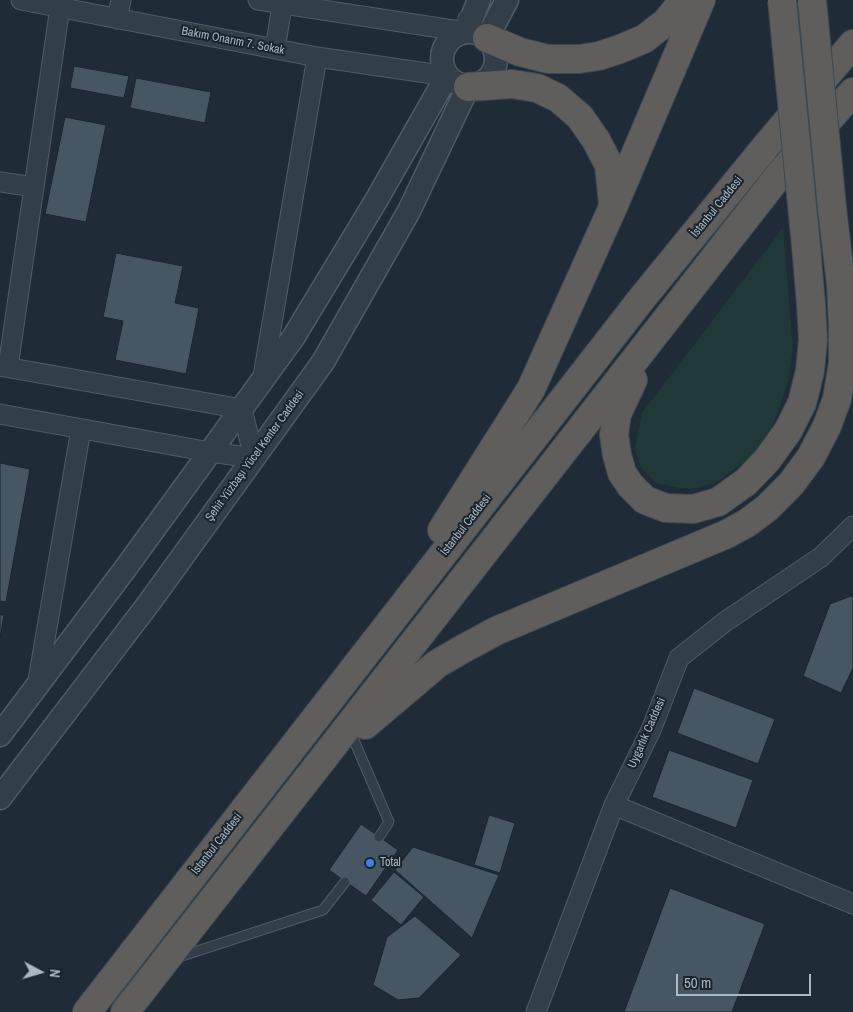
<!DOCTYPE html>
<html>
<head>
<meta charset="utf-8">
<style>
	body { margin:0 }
	#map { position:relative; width:853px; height:1012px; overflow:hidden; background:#1f2c37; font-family:"Archivo Narrow",sans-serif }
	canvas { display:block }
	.north { position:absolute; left:15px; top:947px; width:50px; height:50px; -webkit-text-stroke:4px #18232c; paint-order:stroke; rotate:96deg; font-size:14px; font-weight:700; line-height:20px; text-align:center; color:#acb9c5 }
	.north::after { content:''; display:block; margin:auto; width:18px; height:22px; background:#acb9c5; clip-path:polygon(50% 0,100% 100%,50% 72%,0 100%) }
	.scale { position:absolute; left:676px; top:974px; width:135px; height:22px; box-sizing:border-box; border:2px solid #acb9c5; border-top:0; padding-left:6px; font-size:15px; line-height:18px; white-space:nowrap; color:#acb9c5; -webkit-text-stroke:4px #18232c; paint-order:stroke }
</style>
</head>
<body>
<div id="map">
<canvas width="853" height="1012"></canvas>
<div class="north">N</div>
<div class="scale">50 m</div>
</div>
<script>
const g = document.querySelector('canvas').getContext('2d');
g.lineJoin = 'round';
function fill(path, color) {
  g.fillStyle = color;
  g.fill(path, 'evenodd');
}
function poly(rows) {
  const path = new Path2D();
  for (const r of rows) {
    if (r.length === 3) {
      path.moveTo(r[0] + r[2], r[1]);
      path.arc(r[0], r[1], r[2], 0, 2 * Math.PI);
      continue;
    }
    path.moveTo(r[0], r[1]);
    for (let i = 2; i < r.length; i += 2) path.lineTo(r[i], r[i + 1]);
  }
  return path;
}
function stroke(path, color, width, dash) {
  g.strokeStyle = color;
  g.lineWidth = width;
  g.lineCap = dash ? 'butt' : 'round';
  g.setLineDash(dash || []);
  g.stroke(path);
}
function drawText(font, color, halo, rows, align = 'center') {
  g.font = font + ' "Archivo Narrow",sans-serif';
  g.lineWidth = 4;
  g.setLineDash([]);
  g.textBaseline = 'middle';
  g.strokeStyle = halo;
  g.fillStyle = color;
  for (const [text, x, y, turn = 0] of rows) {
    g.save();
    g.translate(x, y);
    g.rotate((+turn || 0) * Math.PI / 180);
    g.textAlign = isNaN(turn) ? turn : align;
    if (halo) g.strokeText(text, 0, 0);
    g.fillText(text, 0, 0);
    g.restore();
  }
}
fill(poly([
	[783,228,793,348,788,382,772,429,754,455,720,480,699,488,680,488,656,483,641,468,635,449,642,413]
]), '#213838');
const building = poly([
	[74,66,129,76,124,98,70,88,74,66],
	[136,78,211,92,205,123,130,108,136,78],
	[65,117,106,125,86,222,45,214,65,117],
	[116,253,183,266,175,303,199,308,186,374,115,360,123,321,103,317,116,253],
	[0,463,30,469,6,602,0,601,0,463],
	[851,596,853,597,853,668,841,693,803,676,830,604,851,596],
	[0,615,4,615,0,639,0,615],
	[694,688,775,719,758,764,677,733,694,688],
	[669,750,753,780,736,828,652,797,669,750],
	[489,815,515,823,500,873,474,865,489,815],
	[361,824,398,850,366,896,329,870,361,824],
	[413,847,499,875,472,938,395,870,413,847],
	[394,872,424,897,401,925,371,900,394,872],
	[670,888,765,924,732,1012,624,1012,670,888],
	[415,916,461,955,419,998,398,1000,373,985,387,937,415,916]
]);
fill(building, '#465763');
stroke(building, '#1a252e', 1);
const service = poly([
	[353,738,389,822,379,837],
	[176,958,323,910,345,882]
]);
const minor = poly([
	[21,0,317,57,447,76],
	[258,0,466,32,468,19],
	[117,19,121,0],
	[275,49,283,0],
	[0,182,34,187],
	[0,366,242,409,254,458,210,452,0,414],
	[8,367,60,7],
	[262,382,317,57],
	[37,686,81,429],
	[614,805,853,904],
	[536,1012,614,805,651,730,679,658,726,621,821,557,853,526]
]);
const tertiary = poly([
	[469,59,27],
	[466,32,479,0],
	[487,38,507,0],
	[0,735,125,569,293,338,377,199,447,76],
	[0,798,149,603,323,362,409,211,468,87]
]);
const trunk = poly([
	[487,38,520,52,548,59,579,59,599,56,620,49,644,39,666,22,684,0],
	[468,87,512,84,537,88,558,98,580,117,596,140,609,165,613,203],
	[633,380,617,414,614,435,617,455,622,473,630,485,645,500,666,508,693,509,718,502,746,482,767,460,788,431,802,403,810,371,813,340,811,304,806,246],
	[442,530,531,389,613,207,701,0],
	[365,725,437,664,461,650,496,631,727,534,747,523,767,508,791,484,811,457,827,426,837,399,843,363,843,326,841,285,832,208],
	[87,1012,643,297,767,145,853,44],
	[125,1012,780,174,853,92]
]);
stroke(service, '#505c66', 11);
stroke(minor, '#505c66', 21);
stroke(tertiary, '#505c66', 25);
stroke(trunk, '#3d4952', 30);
stroke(service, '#323e48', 9);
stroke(minor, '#323e48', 19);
stroke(tertiary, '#323e48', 22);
stroke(trunk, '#5f5e5c', 28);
const trunkBridge = poly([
	[782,0,806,246],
	[812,0,832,208]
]);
stroke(trunkBridge, '#3d4952', 30, []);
stroke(trunkBridge, '#5f5e5c', 28);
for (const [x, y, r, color] of [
	[370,863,5,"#3f7fe0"]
]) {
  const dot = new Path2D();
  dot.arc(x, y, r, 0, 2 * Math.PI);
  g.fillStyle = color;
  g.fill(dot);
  stroke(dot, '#18232c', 2);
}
drawText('12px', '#acb9c5', '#18232c', [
	["Bakım Onarım 7. Sokak",233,41,11],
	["İstanbul Caddesi",717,207,-51],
	["Şehit Yüzbaşı Yücel Kenter Caddesi",255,456,-54],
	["İstanbul Caddesi",466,525,-52],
	["Uygarlık Caddesi",647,733,-66],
	["İstanbul Caddesi",217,844,-52]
]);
drawText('12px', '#acb9c5', '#18232c', [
	["Total",380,863]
], 'left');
</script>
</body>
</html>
